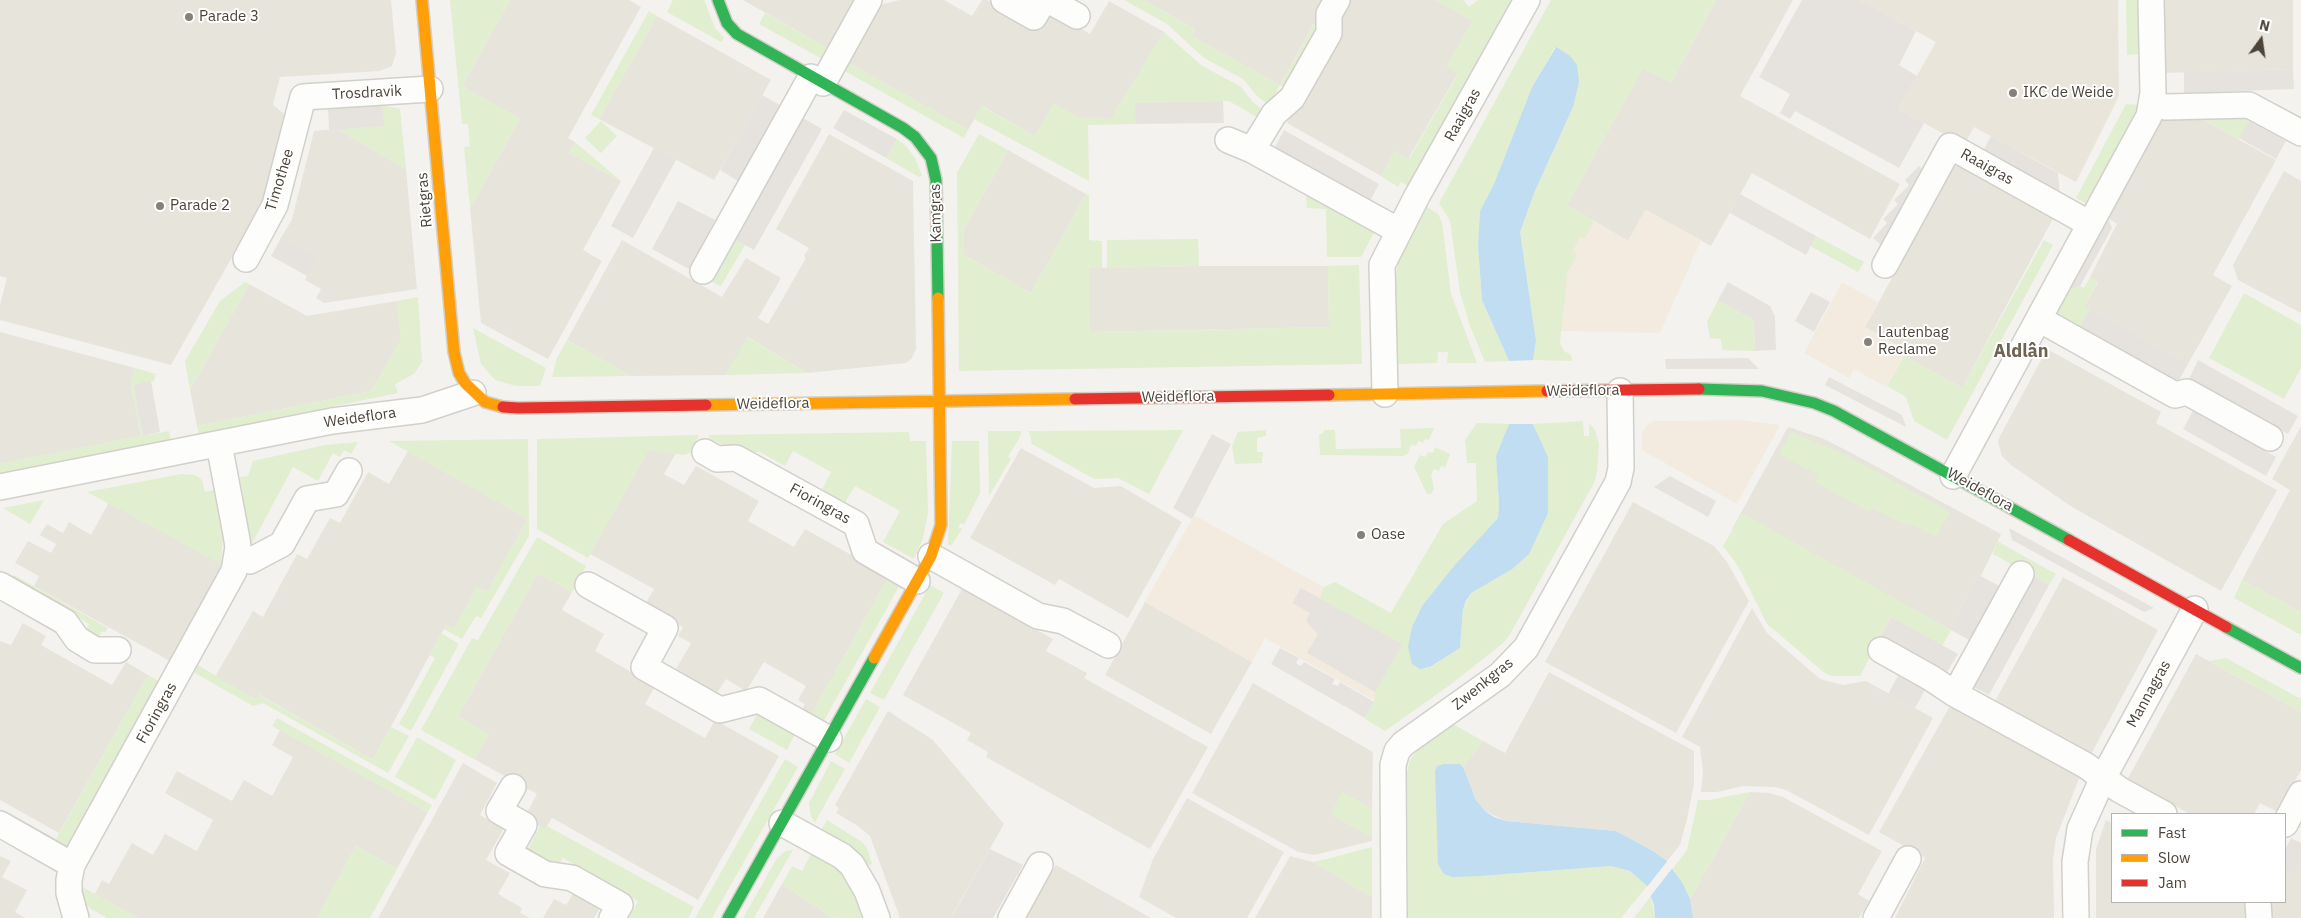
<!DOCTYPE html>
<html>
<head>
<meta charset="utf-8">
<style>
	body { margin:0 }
	#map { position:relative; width:2301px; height:918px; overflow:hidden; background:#f4f2ee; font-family:"IBM Plex Sans",sans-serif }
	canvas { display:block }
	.legend { position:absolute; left:2111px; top:813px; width:175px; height:90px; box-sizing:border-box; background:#fff; border:1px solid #b7b4b0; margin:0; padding:6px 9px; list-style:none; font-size:15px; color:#4b4439 }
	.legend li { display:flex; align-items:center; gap:10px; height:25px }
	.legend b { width:25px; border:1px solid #b7b4b0 }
	.north { position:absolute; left:2236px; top:15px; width:50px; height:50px; -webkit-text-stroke:4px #fff; paint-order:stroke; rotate:14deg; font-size:14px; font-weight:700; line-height:20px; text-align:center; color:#4b4439 }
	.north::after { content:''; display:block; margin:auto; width:18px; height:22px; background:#4b4439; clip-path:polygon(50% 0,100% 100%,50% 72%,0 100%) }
</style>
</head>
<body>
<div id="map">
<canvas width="2301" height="918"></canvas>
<ul class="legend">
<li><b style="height:6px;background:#30b455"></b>Fast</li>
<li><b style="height:6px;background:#ff9f0a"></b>Slow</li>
<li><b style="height:6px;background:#e5322d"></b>Jam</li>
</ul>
<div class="north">N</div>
</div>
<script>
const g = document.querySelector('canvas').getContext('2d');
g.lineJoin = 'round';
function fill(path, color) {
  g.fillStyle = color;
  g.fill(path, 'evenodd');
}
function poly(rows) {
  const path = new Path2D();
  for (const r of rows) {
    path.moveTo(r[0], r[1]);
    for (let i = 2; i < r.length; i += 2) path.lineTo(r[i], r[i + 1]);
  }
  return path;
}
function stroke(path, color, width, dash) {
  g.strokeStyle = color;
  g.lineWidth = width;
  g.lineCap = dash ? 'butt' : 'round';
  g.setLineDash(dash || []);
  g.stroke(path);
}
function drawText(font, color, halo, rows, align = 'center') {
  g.font = font + ' "IBM Plex Sans",sans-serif';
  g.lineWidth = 4;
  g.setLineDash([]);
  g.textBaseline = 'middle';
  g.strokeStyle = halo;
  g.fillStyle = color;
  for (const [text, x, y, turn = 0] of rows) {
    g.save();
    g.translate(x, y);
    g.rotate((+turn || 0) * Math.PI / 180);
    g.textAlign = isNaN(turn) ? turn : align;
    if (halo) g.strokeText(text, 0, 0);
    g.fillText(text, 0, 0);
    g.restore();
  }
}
fill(poly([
	[0,0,391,0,396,53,392,66,380,71,280,77,273,105,287,116,265,199,171,365,0,320,0,305,7,278,0,276],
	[510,0,629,0,641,7,568,138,575,142,569,153,621,181,583,250,602,261,548,359,481,323,470,208,520,119,462,86],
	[743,0,856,0,829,49],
	[900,0,944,0,972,16,982,0,987,0,1038,29,1048,10,1090,34,1109,1,1164,32,1111,119,1079,118,1054,104,1035,136,982,106,968,130,847,62,879,5],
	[1144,0,1327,0,1280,85,1191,36,1195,29],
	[1351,0,1435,0,1473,21,1447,65,1458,73,1408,159,1395,151,1381,176,1287,123,1338,34,1337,25],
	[1716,0,1793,0,1740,96,1900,184,1870,239,1752,173,1711,246,1646,210,1628,241,1567,205,1643,68,1671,83],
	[2164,0,2293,0,2293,69,2165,73],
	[657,16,771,80,714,180,599,119],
	[2162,119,2202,119,2276,160,2213,275,2232,286,2188,364,2084,306,2098,282,2090,277,2117,224,2108,218],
	[337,129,406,169,417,289,324,303,316,298,321,289,305,280,316,257,281,238,292,219,314,131],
	[829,134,913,181,916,349,912,358,906,363,807,373,748,337,726,375,631,376,567,340,622,240,722,297,746,258,781,278,758,318,768,324,806,258,804,256,809,248,776,229],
	[1008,150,1086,194,1031,293,964,255,964,229],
	[1956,166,1962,166,2055,215,1962,388,1904,356,1906,350,1865,327,1953,167],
	[2284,171,2301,181,2301,313,2238,280,2233,265],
	[1199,266,1328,266,1329,327,1089,332,1089,268],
	[249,284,307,316,397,301,401,340,371,391,197,426,190,390],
	[0,332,135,368,131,385,141,436,0,464],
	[2047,349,2161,412,2156,423,2277,490,2221,591,2072,507,2011,465,2002,456,1998,442,2000,436],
	[2301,426,2301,612,2242,580,2290,490,2272,479],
	[1788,427,1822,438,1844,449,2001,534,1981,576,1979,575,1949,629,1851,575,1732,529],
	[1021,448,1094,488,1121,486,1182,522,1128,618,1059,579,1055,585,970,538],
	[649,449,676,453,664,474,684,485,696,466,759,501,748,521,794,547,805,529,889,576,810,717,801,712,805,704,798,700,806,686,764,662,746,691,726,679,717,693,676,669,691,643,678,636,683,627,645,605,654,589,590,554],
	[408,451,528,519,487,592,477,587,454,629,446,625,373,760,260,695,257,700,215,677,253,611,263,617,297,554,307,559,330,518,340,523,368,472,389,484],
	[109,502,221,564,219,571,170,661,34,586,39,576,15,563,28,541,51,553,56,544,40,535,47,524,63,533,69,522,91,535],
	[1633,502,1714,546,1727,562,1749,601,1676,733,1545,662],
	[538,573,572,592,562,610,604,634,595,651,655,686,645,704,705,738,715,720,779,756,698,900,552,818,545,829,524,818,537,794,474,759,489,735,458,716],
	[2063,577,2158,630,2090,756,1994,703],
	[962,589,1053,639,1046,651,1087,673,1084,678,1208,747,1150,849,986,757,988,752,967,740,971,733,903,695],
	[1145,602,1252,662,1211,734,1105,675],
	[1752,608,1767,633,1820,679,1843,685,1866,681,1933,718,1869,835,1786,790,1775,787,1743,786,1717,792,1701,792,1703,773,1700,747,1682,737],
	[23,623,46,636,41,645,112,685,126,662,148,675,59,833,0,800,0,641,11,645],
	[2196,654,2301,712,2301,770,2278,812,2260,803,2254,814,2190,814,2127,780],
	[1549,672,1694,751,1694,784,1687,819,1680,845,1667,861,1653,851,1616,831,1506,821,1485,811,1476,800,1463,767,1483,741,1505,753],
	[1253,683,1373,752,1372,809,1343,793,1331,814,1372,837,1372,841,1314,855,1298,852,1192,793],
	[1950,706,2080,776,2056,838,2053,859,2054,918,1895,918,1925,858,1879,832],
	[888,711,933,740,1004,824,952,916,954,918,900,918,870,836,858,826,836,813,839,808,835,805],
	[280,730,428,812,397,869,356,846,317,918,138,918,95,894,102,880,109,884,132,843,153,855,165,834,197,851,213,820,165,793,177,771,232,801,244,780,272,796,293,757,272,745],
	[463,763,497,783,480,815,504,828,486,860,510,873,498,894,522,908,520,913,530,918,378,918],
	[1750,792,1769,793,1783,797,1882,851,1858,894,1869,901,1859,918,1693,918,1690,899],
	[1187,798,1284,852,1247,918,1176,918,1139,897,1153,859],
	[2106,820,2112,823,2112,902,2246,902,2247,918,2096,918,2096,849],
	[0,856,11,861,2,877,27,890,15,912,25,918,0,918],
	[1290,856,1313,862,1372,897,1372,918,1255,918],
	[2301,862,2301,918,2270,918,2270,902,2285,902,2285,871,2294,875],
	[1056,865,1151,918,1025,918],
	[782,884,833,918,763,918],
	[573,894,599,909,594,918,543,918,554,899,566,905]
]), '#e7e4dc');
fill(poly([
	[1645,210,1701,240,1660,333,1554,331,1580,213,1628,241],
	[1842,282,1878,302,1865,327,1906,351,1886,387,1854,369,1849,378,1804,353],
	[1742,420,1780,425,1737,504,1642,450,1642,432,1648,424,1654,421],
	[1194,515,1410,635,1384,706,1265,638,1252,662,1145,602]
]), '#f3ebdf');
fill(poly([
	[1979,575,2003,588,1973,642,1949,629],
	[990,849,1023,865,993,918,954,918,952,917]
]), '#e6e2de');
fill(poly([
	[1859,0,2118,0,2119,96,2076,182,1974,127,1964,145,1898,109,1936,42]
]), '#eae5da');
fill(poly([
	[450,0,510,0,462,86,520,119,470,208,464,147,470,146,468,124,462,124],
	[673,0,704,0,715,28,724,38,721,42,667,12],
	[1124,0,1144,0,1195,29,1191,36,1280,85,1317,19,1320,32,1287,89,1280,85,1269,105,1258,97,1243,79,1204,58,1167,24],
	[1435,0,1463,0,1469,7,1478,0,1511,0,1408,186,1401,182,1398,187,1381,176,1395,151,1409,159,1458,74,1447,65,1472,21],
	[1551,0,1716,0,1671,83,1643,69,1567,205,1594,221,1585,238,1579,237,1573,251,1577,255,1567,274,1560,343,1564,351,1571,355,1572,361,1533,360,1536,341,1520,232,1535,191,1573,107,1555,47,1532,87,1494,184,1480,211,1478,246,1482,300,1509,361,1485,362,1470,326,1460,292,1450,221,1439,203],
	[2126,0,2139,0,2140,54,2127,55],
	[649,11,657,16,599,119,591,115],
	[765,13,829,49,824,60,759,24],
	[1164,32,1201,65,1241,87,1252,101,1265,112,1260,119,1229,101,1136,103,1136,124,1088,125,1089,181,974,119,981,106,1035,136,1054,104,1080,118,1111,119],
	[847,62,968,130,964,138,843,70],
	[2126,104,2139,105,2087,204,2076,198],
	[382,105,400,109,406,169,337,129,383,126],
	[2202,119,2245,119,2249,121,2239,139],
	[601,121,617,136,601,153,585,138],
	[979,134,1008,150,964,229,964,255,1031,293,1086,194,1089,195,1089,240,1102,241,1102,268,1089,268,1090,332,1329,327,1328,266,1359,265,1362,364,959,371,957,173],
	[897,139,906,146,915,158,922,176,919,177,886,158],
	[575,142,621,181,569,153],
	[1309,195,1375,231,1361,257,1327,257,1326,209,1307,208,1306,197],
	[1427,207,1438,214,1442,222,1451,294,1477,363,1447,363,1448,352,1438,352,1437,363,1397,364,1395,284,1398,260],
	[1816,236,1864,262,1858,272,1810,246],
	[1198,239,1199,266,1107,268,1107,240],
	[736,240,745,245,721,286,712,282],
	[2044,240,2053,245,1947,440,1914,421,1906,397,1887,386,1904,356,1962,388],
	[2090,277,2098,281,2084,306,2090,309,2079,328,2056,315,2069,289,2080,286,2084,288],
	[245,282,249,284,190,390,185,361,220,301],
	[2244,293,2301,325,2301,368,2284,399,2209,358],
	[418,297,422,362,414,374,395,384,398,393,199,434,197,426,371,391,401,340,397,301],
	[1718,300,1754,320,1755,351,1722,350,1721,339,1710,338,1707,322],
	[473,328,546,368,541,384,538,386,516,386,495,380,481,364],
	[747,337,807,373,726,375],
	[567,340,631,376,552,377,557,358],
	[135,368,156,374,154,381,133,385,143,436,169,431,171,440,0,474,0,464,141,436,131,385],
	[1583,421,1584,436,1589,436,1589,423,1595,430,1599,444,1597,472,1594,483,1509,636,1502,644,1450,685,1385,731,1365,719,1375,699,1375,692,1402,644,1320,599,1324,587,1335,582,1391,613,1443,524,1477,501,1476,463,1467,463,1465,440,1477,423,1510,424,1496,456,1499,504,1498,518,1453,567,1422,606,1412,627,1420,669,1431,667,1460,648,1463,609,1471,593,1490,580,1548,513,1548,457,1533,424],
	[1434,428,1429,440,1425,439,1423,443,1418,441,1416,446,1411,445,1408,454,1403,456,1320,455,1319,434,1323,434,1324,430,1335,430,1336,449,1401,448,1400,429],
	[1183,430,1149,494,1118,478,1094,479,1032,444,1029,431],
	[1266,430,1266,436,1257,438,1257,452,1263,452,1262,463,1235,464,1232,446,1238,432],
	[988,431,1021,431,1020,437,1008,457,1011,459,989,496],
	[909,432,910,441,926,441,928,513,923,538,914,559,883,542,900,511,855,486,843,506,820,494,831,472,793,451,785,466,760,452,738,452,709,438,709,435],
	[1791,432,1842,453,1950,512,1936,537,1909,523,1907,526,1872,508,1870,512,1815,482,1818,475,1779,454],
	[699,435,690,453,683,455,649,450,588,558,537,529,537,439],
	[528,439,529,536,481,618,476,616,462,639,444,629,446,625,454,629,477,587,487,592,528,519,389,441],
	[952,441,979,441,980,493,964,525,961,523,958,527,962,529,951,546,948,544],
	[358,442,351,454,344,450,340,457,333,453,318,481,293,467,250,547,240,477,248,476,253,461,325,445],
	[1435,447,1450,454,1445,468,1441,466,1439,471,1434,469,1431,475,1434,488,1431,494,1427,494,1414,467,1420,455,1425,457,1428,452,1433,453],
	[181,474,195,475,202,480,205,492,214,490,223,537,221,564,87,492],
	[44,500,30,524,3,508],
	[1742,513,1951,630,1942,646,1891,617,1860,676,1833,676,1826,674,1767,624,1738,566,1723,546],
	[537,537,586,566,572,592,538,573,458,716,489,735,474,759,421,730,472,638,478,640],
	[1997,541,2056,574,2049,585,1993,554],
	[14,575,108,628,105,633,102,631,97,641,84,634,89,624,12,578],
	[889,576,901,583,822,724,810,717],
	[2242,580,2301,612,2301,635,2234,598],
	[930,585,944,593,884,700,870,693],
	[441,633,459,644,411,731,399,724,435,658,430,655],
	[2226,658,2301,699,2301,712,2209,661],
	[198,665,256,700,259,695,373,760,391,727,409,736,388,773,263,703,253,706,193,672],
	[148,675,159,681,65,849,11,821,6,812,56,839],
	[866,699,880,707,849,763,835,754],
	[759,711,796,732,787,750,749,729],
	[277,718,432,805,428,812,272,726],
	[1453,724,1483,741,1463,767,1460,764,1444,764,1480,876,1611,866,1630,871,1647,886,1621,918,1408,918,1407,772,1410,760,1416,752],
	[417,737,456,760,435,800,395,777],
	[785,759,798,767,712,918,695,918],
	[831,761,845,769,815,822,811,816,809,803],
	[1342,792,1372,809,1372,837,1331,814],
	[1750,792,1690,899,1673,868,1687,850,1698,800,1709,800],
	[827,820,862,842,867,848,872,864,869,865,852,848,822,829],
	[540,826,545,829,547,826,694,907,688,918,629,918,638,901,563,858,558,865,528,849],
	[356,846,397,869,370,918,317,918],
	[1372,847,1372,897,1313,862,1327,859],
	[793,850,754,918,743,918,777,858,786,851],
	[811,854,840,871,852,888,862,918,833,918,782,884,792,866,802,871],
	[79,885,138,918,107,918,91,909,82,901],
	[1651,896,1655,918,1634,918]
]), '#e1eecf');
fill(poly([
	[1802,0,1859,0,1916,31,1899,65,1917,76,1898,109,1924,123,1899,168,1795,111,1790,119,1780,113,1790,94,1759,77],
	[2293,69,2294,89,2184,93,2184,72],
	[762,95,780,105,738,181,720,170],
	[1223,101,1224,123,1136,124,1135,103],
	[382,105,384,126,329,130,328,109],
	[844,110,897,139,886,158,833,128],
	[803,118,822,129,754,250,736,240],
	[2249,121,2286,141,2276,159,2239,138],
	[1284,130,1379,184,1369,203,1274,149],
	[1991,136,2058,173,2060,196,1982,153],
	[654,148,676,160,633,238,611,226],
	[1919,166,1927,173,1917,192,1902,207,1906,211,1891,226,1895,230,1881,245,1873,238,1887,223,1883,219,1898,204,1894,200,1909,185,1905,180],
	[1740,194,1816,236,1806,255,1730,213],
	[678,201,715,220,689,269,652,249],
	[2108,218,2112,228,2080,286,2069,289],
	[281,238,317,257,307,276,271,256],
	[1728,282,1770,306,1775,316,1776,350,1755,351,1754,320,1718,300],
	[1811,292,1830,302,1814,332,1795,321],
	[2090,309,2188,364,2178,382,2079,328],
	[1748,358,1759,369,1666,369,1665,359],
	[2198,360,2298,416,2288,434,2189,379],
	[1829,377,1902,415,1906,427,1825,385],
	[151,381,160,432,143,436,133,385],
	[2193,411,2276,457,2266,476,2183,429],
	[1212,434,1231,444,1192,519,1173,508],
	[1670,476,1716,501,1708,517,1654,487],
	[2009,528,2154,608,2144,612,2012,540],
	[2033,576,2049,585,1989,695,1972,686],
	[1301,588,1402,644,1375,692,1307,653,1318,634,1306,621,1310,613,1292,603],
	[1891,617,1958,654,1947,672,1881,636],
	[1280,648,1299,658,1296,663,1301,666,1304,662,1335,679,1332,684,1338,686,1340,682,1374,702,1365,718,1271,664],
	[1898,676,1925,690,1915,708,1888,694],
	[2291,838,2301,843,2301,862,2294,876,2285,871,2285,850]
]), '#e6e3df');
fill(poly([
	[1556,47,1570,56,1577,65,1579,82,1573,107,1535,191,1520,232,1536,341,1533,360,1533,424,1548,457,1548,513,1529,554,1512,569,1471,593,1466,601,1463,609,1460,648,1430,667,1420,669,1412,664,1408,647,1412,627,1422,606,1453,567,1498,518,1499,504,1496,456,1510,422,1509,361,1482,300,1478,246,1480,211,1494,184,1532,87],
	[1444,764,1460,764,1463,767,1476,800,1485,811,1494,817,1506,821,1616,831,1653,851,1667,861,1683,884,1690,899,1693,918,1655,918,1654,905,1647,886,1630,871,1611,866,1480,876,1452,877,1444,874,1438,864,1435,771,1437,766]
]), '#c0ddf1');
fill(poly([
	[1536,360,1535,424,1507,424,1507,361],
	[1669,859,1674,866,1649,898,1646,888]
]), '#f4f2ee');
const street = poly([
	[1004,0,1034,17,1044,0],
	[1048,0,1077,16],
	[823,83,869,0],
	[2152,104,2166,107,2249,105,2301,133],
	[1228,140,1252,150,1399,231],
	[1252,150,1274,114,1292,98,1329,33,1329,14,1337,0],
	[246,259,275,205,303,97,430,89],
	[1885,265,1950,146,2090,224],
	[703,271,811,77],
	[2039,319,2175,395,2187,392,2270,438],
	[1385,394,1382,265,1417,196,1527,0],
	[705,452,717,459,736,458,856,524,865,551,917,581],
	[1953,476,2149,116,2153,93,2151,0],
	[0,487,332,421,422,410,473,393],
	[931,556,1038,616,1063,621,1108,645],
	[237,559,250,561,282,544,307,499,336,494,349,471],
	[0,585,65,622,77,639,95,650,118,650],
	[588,585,665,628,644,667,720,710,759,700,829,739],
	[1881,650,1931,678,1955,694,2085,765,2120,790,2164,814],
	[1955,694,2021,574],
	[513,787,499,811,524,825,508,853,545,874,572,878,620,905,612,918],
	[782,823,842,856,852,865,867,891,877,918],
	[0,824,72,865],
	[2285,824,2301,794],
	[2258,902,2259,918],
	[76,918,69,893,69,880,72,865,234,571,238,547,236,534,219,444],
	[1011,918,1040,865],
	[1394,918,1393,765,1397,751,1403,744,1500,675,1526,648,1618,482,1621,468,1620,391],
	[1876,918,1908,859],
	[2076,918,2075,862,2080,829,2103,778,2195,609]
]);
const fast = poly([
	[718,0,727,23,737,34,903,128,915,137,931,158,936,180,938,298],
	[1699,389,1762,391,1814,403,1834,411,2069,540],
	[2226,627,2301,668],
	[728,918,874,658]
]);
const slow = poly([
	[422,0,454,352,459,373,465,383,485,402,503,407],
	[1329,395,1547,391],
	[706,405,1075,399],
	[874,658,931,556,941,525,938,298]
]);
const jam = poly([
	[1547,391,1699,389],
	[1075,399,1329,395],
	[503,407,518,408,706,405],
	[2069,540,2226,627]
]);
stroke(street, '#d2d0cb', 28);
stroke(fast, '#d3cfc5', 14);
stroke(slow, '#d3cfc5', 14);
stroke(jam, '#d3cfc5', 14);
stroke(street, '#fdfdfc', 25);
stroke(fast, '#30b455', 11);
stroke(slow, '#ff9f0a', 11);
stroke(jam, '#e5322d', 11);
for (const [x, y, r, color] of [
	[189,17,5,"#868178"],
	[2013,93,5,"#868178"],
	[160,206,5,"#868178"],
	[1868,342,5,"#868178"],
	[1361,535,5,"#868178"]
]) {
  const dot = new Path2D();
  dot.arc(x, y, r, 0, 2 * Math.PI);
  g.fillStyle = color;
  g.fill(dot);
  stroke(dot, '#fff', 2);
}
drawText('15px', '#4b4439', '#fff', [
	["Parade 3",199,17],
	["IKC de Weide",2023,93],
	["Parade 2",170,206],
	["Lautenbag",1878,333],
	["Reclame",1878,350],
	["Oase",1371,535]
], 'left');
drawText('15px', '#4b4439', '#fff', [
	["Trosdravik",367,93,-3],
	["Raaigras",1463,115,-61],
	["Raaigras",1987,167,29],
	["Timothee",280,180,-73],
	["Rietgras",425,200,-95],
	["Kamgras",936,213,-91],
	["Weideflora",1583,391,-1],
	["Weideflora",1178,397,-1],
	["Weideflora",773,404,-1],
	["Weideflora",360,418,-8],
	["Weideflora",1980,490,29],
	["Fioringras",820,504,29],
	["Zwenkgras",1483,684,-39],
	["Mannagras",2149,694,-61],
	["Fioringras",157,713,-61]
]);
drawText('bold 18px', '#6e6250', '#fff', [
	["Aldlân",2021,352]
]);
</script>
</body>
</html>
